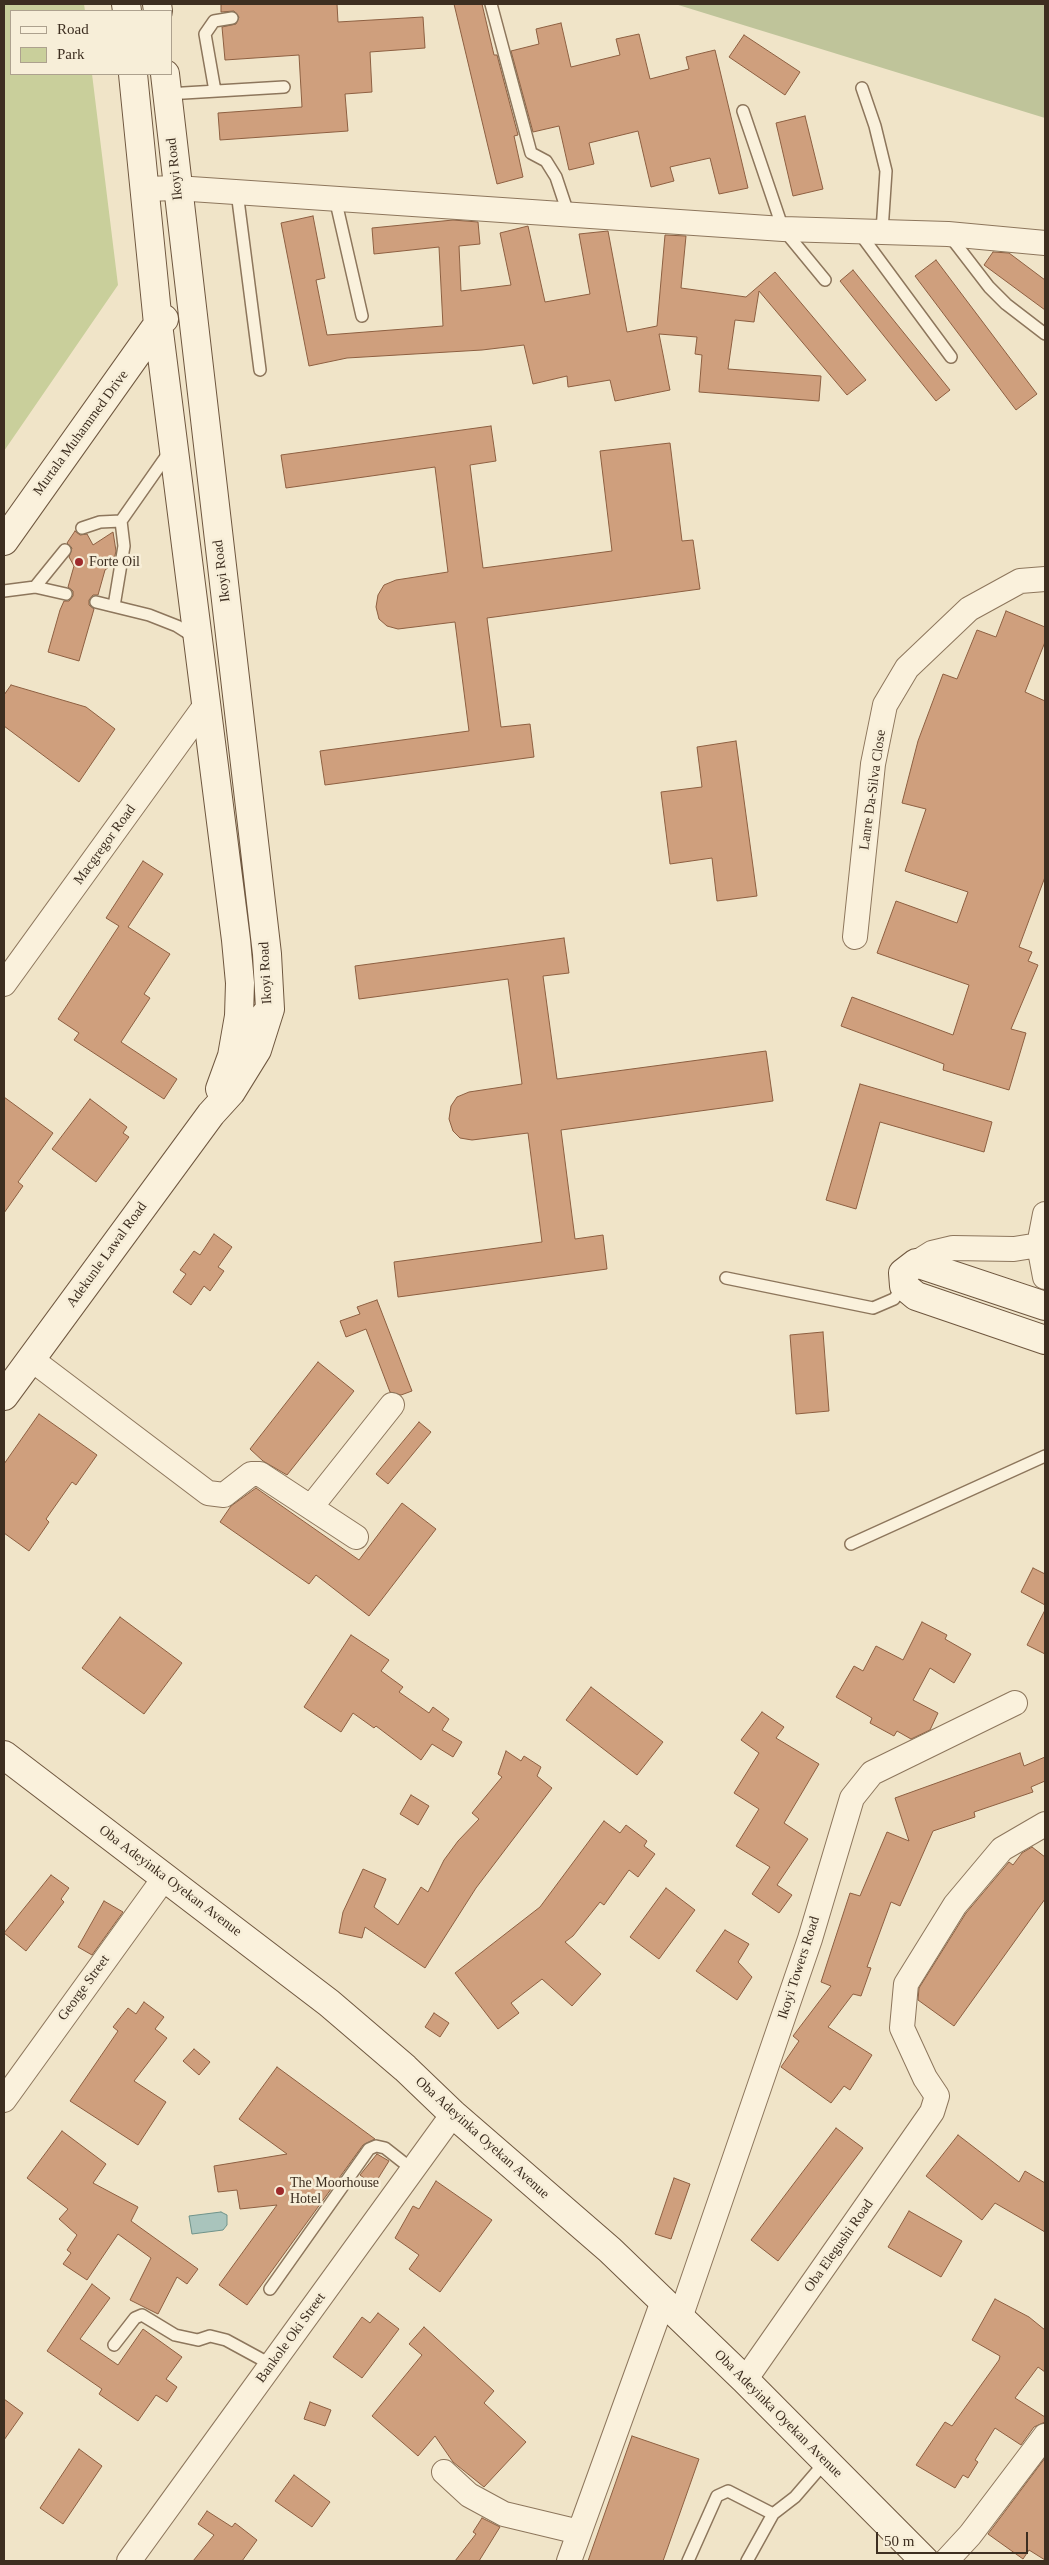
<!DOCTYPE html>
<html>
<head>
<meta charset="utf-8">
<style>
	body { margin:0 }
	#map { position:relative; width:1049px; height:2565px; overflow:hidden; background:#f0e4c8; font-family:"Times New Roman",serif }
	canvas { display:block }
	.frame { position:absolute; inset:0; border:5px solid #3d2e20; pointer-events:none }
	.legend { position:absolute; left:10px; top:10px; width:162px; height:65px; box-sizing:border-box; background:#f7eed8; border:1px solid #ada18e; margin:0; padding:6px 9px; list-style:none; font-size:15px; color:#3d2e20 }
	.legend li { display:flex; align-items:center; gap:10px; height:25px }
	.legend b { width:25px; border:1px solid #ada18e }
	.scale { position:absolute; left:876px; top:2532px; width:152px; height:22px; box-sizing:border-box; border:2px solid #3d2e20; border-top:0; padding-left:6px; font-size:15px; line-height:18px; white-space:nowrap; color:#3d2e20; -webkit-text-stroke:4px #f7eed8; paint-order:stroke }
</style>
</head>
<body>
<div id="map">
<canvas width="1049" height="2565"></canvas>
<div class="frame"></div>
<ul class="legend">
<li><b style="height:6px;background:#faf1dc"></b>Road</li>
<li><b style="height:14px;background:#c9cf9b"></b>Park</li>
</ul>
<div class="scale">50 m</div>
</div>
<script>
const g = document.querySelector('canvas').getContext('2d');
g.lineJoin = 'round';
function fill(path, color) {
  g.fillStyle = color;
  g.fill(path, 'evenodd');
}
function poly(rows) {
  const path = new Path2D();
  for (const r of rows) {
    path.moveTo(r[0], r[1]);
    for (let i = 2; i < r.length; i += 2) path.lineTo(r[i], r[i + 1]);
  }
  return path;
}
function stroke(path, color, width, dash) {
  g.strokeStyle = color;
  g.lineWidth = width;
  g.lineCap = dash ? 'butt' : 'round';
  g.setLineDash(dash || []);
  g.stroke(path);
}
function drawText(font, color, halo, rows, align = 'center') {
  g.font = font + ' "Times New Roman",serif';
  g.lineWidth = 5;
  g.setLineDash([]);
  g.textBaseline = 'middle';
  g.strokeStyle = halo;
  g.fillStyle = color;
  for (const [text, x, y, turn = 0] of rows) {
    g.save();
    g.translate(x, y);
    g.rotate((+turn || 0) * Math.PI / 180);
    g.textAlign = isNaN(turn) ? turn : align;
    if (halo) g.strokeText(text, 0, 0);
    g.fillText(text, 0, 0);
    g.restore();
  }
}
fill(poly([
	[4,4,84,4,85,11,11,11,11,74,92,74,118,285,4,451]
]), '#c9cf9b');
fill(poly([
	[675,4,1045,4,1045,118]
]), '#bfc49a');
const water = poly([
	[221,2212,227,2215,227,2225,223,2230,192,2234,189,2216,221,2212]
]);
fill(water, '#a9c4bc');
stroke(water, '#6f938a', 1);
const building = poly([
	[221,4,337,4,338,22,423,17,425,48,370,52,372,92,345,94,348,131,220,140,218,113,302,107,299,55,225,60,222,27,236,24,239,17,234,11,221,12,221,4],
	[454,4,482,4,494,55,497,55,518,135,514,136,523,177,497,184,454,4],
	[561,23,571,67,620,55,616,39,639,34,650,79,689,69,686,57,715,50,748,188,719,194,710,158,670,167,674,181,651,187,638,131,589,143,594,164,569,170,559,126,533,132,511,51,539,44,536,29,561,23],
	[744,35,800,72,785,95,729,57,744,35],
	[805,116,823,189,793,196,776,123,805,116],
	[313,216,325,278,316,280,327,335,443,326,439,247,374,254,372,228,453,220,478,222,480,244,459,246,461,291,511,285,500,233,528,226,545,302,590,294,579,234,608,231,627,332,657,326,665,235,686,236,681,288,746,297,775,272,866,380,847,395,759,291,754,322,735,320,728,369,821,376,819,401,699,392,702,355,695,354,697,337,659,334,670,390,615,401,610,380,568,387,567,376,533,384,524,345,482,350,347,358,309,366,281,223,313,216],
	[993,252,1009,253,1045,280,1045,310,984,265,993,252],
	[936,260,1037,394,1016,410,915,276,936,260],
	[853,270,950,390,936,401,840,281,853,270],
	[491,426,496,461,470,465,483,568,612,551,600,451,670,443,682,541,693,540,700,589,487,618,501,727,530,724,534,757,325,785,320,751,469,731,455,622,398,629,387,626,379,619,376,607,378,595,384,585,396,580,448,572,435,467,286,488,281,455,491,426],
	[75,531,80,535,87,534,93,545,113,532,116,551,113,564,105,570,98,595,93,595,89,600,89,605,94,609,79,661,48,652,60,610,64,601,69,601,73,596,73,591,68,587,74,566,69,557,72,548,67,543,75,531],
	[1006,611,1045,627,1045,642,1025,692,1045,701,1045,877,1019,947,1032,952,1028,961,1038,965,1011,1029,1026,1033,1009,1090,943,1070,944,1064,841,1026,852,997,953,1035,969,985,877,953,896,901,957,923,968,892,905,871,926,809,902,803,918,741,943,674,957,679,977,630,996,637,1006,611],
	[11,685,86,707,115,729,79,782,4,726,4,695,11,685],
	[736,741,757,896,717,901,712,858,670,864,661,792,702,787,697,747,736,741],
	[143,861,163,874,128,927,170,954,144,994,150,998,121,1042,177,1079,164,1099,74,1040,79,1033,58,1019,119,926,106,918,143,861],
	[564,938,569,973,543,976,557,1079,766,1051,773,1101,561,1130,575,1239,603,1235,607,1269,398,1297,394,1262,542,1242,528,1133,472,1140,460,1138,453,1131,449,1119,451,1106,457,1097,469,1092,522,1084,508,979,359,999,355,966,564,938],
	[860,1084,992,1122,984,1152,880,1122,856,1209,826,1200,860,1084],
	[4,1097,53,1133,18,1182,23,1186,4,1213,4,1097],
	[90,1099,127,1127,123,1133,129,1137,96,1182,52,1149,90,1099],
	[214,1234,232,1247,218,1267,224,1271,210,1291,204,1286,191,1305,173,1292,186,1274,180,1270,194,1251,200,1255,214,1234],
	[377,1300,412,1391,401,1395,390,1392,366,1329,346,1337,340,1321,360,1314,357,1307,377,1300],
	[823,1332,829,1411,796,1414,790,1335,823,1332],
	[318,1362,354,1391,287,1475,263,1461,250,1449,318,1362],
	[39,1414,97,1455,76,1485,72,1482,46,1519,49,1522,29,1551,4,1533,4,1464,39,1414],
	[419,1422,431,1432,388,1484,376,1474,419,1422],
	[256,1488,359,1560,402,1503,436,1529,369,1616,316,1575,309,1584,220,1522,231,1506,256,1488],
	[1033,1568,1045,1574,1045,1605,1021,1592,1033,1568],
	[1045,1610,1045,1654,1027,1645,1045,1610],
	[120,1617,182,1663,144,1714,82,1668,120,1617],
	[922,1622,947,1635,945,1639,971,1654,954,1683,930,1668,913,1700,938,1713,930,1730,911,1739,897,1731,894,1736,870,1723,872,1718,836,1697,854,1666,863,1671,876,1646,903,1660,922,1622],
	[351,1635,389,1660,381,1671,403,1687,399,1692,429,1713,433,1707,449,1719,442,1730,462,1742,453,1757,432,1744,421,1760,376,1726,374,1728,353,1713,341,1732,304,1707,351,1635],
	[591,1687,663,1742,637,1775,566,1720,591,1687],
	[762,1712,784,1727,776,1738,819,1764,784,1823,808,1839,777,1885,792,1895,779,1913,752,1894,770,1867,736,1846,759,1809,734,1793,759,1753,741,1740,762,1712],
	[506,1751,521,1761,524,1756,541,1767,537,1776,552,1788,476,1888,425,1968,365,1927,362,1938,339,1933,343,1912,363,1869,386,1879,374,1907,398,1925,421,1887,428,1892,444,1860,458,1841,479,1819,472,1813,502,1777,498,1774,506,1751],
	[1020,1753,1024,1766,1045,1757,1045,1781,1031,1787,1033,1792,974,1812,975,1817,933,1831,900,1906,891,1902,867,1967,871,1968,861,1996,853,1994,828,2027,872,2055,850,2090,844,2086,831,2103,781,2067,799,2041,793,2036,831,1986,821,1982,850,1893,860,1896,887,1832,909,1841,895,1798,1020,1753],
	[411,1795,429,1806,418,1825,400,1814,411,1795],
	[604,1821,620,1833,626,1825,647,1841,644,1846,655,1854,638,1877,629,1870,604,1905,600,1902,573,1936,565,1942,601,1974,572,2006,542,1979,511,2003,519,2013,498,2029,455,1973,540,1907,604,1821],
	[1032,1847,1045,1857,1045,1899,954,2026,918,2000,919,1988,966,1913,1009,1862,1013,1865,1022,1853,1032,1847],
	[51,1875,69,1888,61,1899,64,1902,26,1951,4,1933,51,1875],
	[666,1888,695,1910,659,1959,630,1937,666,1888],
	[104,1901,123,1912,92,1955,78,1947,104,1901],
	[725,1930,749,1944,738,1962,752,1977,737,2000,696,1971,725,1930],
	[144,2002,164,2017,155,2029,167,2038,134,2081,166,2102,138,2145,70,2101,118,2031,113,2027,128,2008,136,2014,144,2002],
	[434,2013,449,2023,440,2037,425,2027,434,2013],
	[194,2049,210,2062,199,2075,183,2061,194,2049],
	[277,2067,375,2139,363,2145,247,2305,219,2285,277,2205,240,2209,237,2190,218,2192,214,2166,287,2154,239,2119,277,2067],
	[836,2128,863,2148,778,2261,751,2240,836,2128],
	[62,2131,106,2164,93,2183,138,2207,131,2221,198,2269,187,2284,177,2277,158,2314,130,2300,151,2258,118,2234,87,2280,63,2264,71,2253,67,2250,77,2235,59,2219,68,2209,27,2178,62,2131],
	[958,2135,1019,2182,1025,2171,1045,2183,1045,2232,995,2203,982,2220,926,2176,958,2135],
	[377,2154,389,2161,374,2185,360,2175,377,2154],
	[674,2178,690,2184,671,2239,655,2234,674,2178],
	[436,2181,492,2220,440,2292,409,2269,419,2255,395,2238,413,2206,419,2209,436,2181],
	[909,2211,962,2241,941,2277,888,2247,909,2211],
	[92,2284,110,2298,80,2339,118,2365,143,2329,182,2357,166,2379,177,2387,167,2402,156,2395,138,2421,99,2394,102,2389,47,2351,92,2284],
	[995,2299,1029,2317,1045,2330,1045,2372,1038,2367,1015,2398,1045,2417,1045,2422,1034,2427,1021,2445,995,2428,975,2460,978,2462,968,2478,963,2475,955,2488,916,2465,945,2422,952,2426,999,2360,1000,2356,972,2340,995,2299],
	[378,2313,399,2329,362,2378,333,2357,362,2317,370,2323,378,2313],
	[424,2327,494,2391,484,2403,526,2442,484,2487,453,2462,435,2436,418,2456,372,2416,422,2355,409,2344,424,2327],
	[4,2399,23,2413,4,2440,4,2399],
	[310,2402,331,2410,325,2426,304,2419,310,2402],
	[632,2436,699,2459,663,2561,588,2561,632,2436],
	[79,2449,102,2466,63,2524,40,2508,79,2449],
	[1045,2458,1045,2560,1029,2550,1023,2559,988,2534,1045,2458],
	[294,2475,330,2502,312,2527,275,2501,294,2475],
	[207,2511,232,2527,235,2523,257,2540,242,2561,193,2561,214,2535,198,2524,207,2511],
	[482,2518,500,2527,479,2561,455,2561,476,2534,473,2532,482,2518]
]);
fill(building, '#cf9f7d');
stroke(building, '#8d5f41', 1);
const service = poly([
	[491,4,531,153,546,161,556,177,568,213],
	[862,88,875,126,886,171,882,231],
	[215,91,205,34,214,21,232,18],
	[167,94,284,87],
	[743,111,783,229,825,280],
	[237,192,260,370],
	[335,198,362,316],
	[858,231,951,357],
	[949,235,989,287,1006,304,1045,334],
	[82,528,100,522,121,521,170,451],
	[35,587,65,550],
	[4,591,35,587,66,594],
	[96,602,149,615,177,626,196,638],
	[114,606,124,546,121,521],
	[726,1278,873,1308,894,1299,904,1286],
	[851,1544,1045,1456],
	[270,2289,369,2149,376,2146,385,2148,413,2170],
	[114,2345,135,2318,142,2315,175,2335,198,2340,210,2336,226,2340,272,2365],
	[688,2561,717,2496,728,2491,773,2514],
	[747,2561,773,2514,795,2497,826,2461]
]);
const minor = poly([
	[145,189,176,188,783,229,948,234,1045,243],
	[855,937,873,764,885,705,907,668,969,609,1020,581,1045,579],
	[4,984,205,706],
	[1045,1214,1039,1245,1045,1277],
	[916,1263,932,1253,953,1248,1014,1249,1039,1245],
	[31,1359,208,1493,224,1495,251,1474,260,1474,356,1537],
	[311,1507,392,1405],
	[4,2100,165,1877],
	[680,2318,810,1939,852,1798,872,1773,1015,1703],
	[745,2380,932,2112,937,2096,925,2078,902,2028,906,1984,955,1905,1002,1849,1045,1824],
	[444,2472,469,2495,504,2514,579,2532],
	[129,2561,453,2114],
	[569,2561,663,2301],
	[946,2561,970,2535,1045,2436]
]);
const secondary = poly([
	[126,4,127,11],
	[157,4,158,11],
	[133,74,158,324,236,940,240,983,239,1016,247,1023,257,1025,270,1009,267,954,165,74],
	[4,541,158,324,164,319],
	[220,1089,232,1056,239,1016],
	[1045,1306,916,1263,903,1273,904,1286,916,1296,1045,1340],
	[4,1396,211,1114,231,1092,257,1050,270,1009],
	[4,1755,329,2003,405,2068,453,2114,610,2250,745,2380,925,2561]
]);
stroke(service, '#8d765c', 14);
stroke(minor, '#8d765c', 26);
stroke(secondary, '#6f573f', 30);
stroke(service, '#faf1dc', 11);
stroke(minor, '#faf1dc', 24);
stroke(secondary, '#faf1dc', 28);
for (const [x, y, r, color] of [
	[79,562,5,"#9e2a2b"],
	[280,2191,5,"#9e2a2b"]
]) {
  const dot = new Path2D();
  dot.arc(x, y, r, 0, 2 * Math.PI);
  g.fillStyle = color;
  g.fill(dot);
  stroke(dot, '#f7eed8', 2);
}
drawText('14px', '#3d2e20', '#f7eed8', [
	["Ikoyi Road",175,169,-96],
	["Murtala Muhammed Drive",81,433,-54],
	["Ikoyi Road",222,571,-97],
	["Lanre Da-Silva Close",873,790,-82],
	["Macgregor Road",105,845,-54],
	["Ikoyi Road",266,973,-93],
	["Adekunle Lawal Road",107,1255,-54],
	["Oba Adeyinka Oyekan Avenue",170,1881,37],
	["Ikoyi Towers Road",799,1968,-72],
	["George Street",84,1988,-54],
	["Oba Adeyinka Oyekan Avenue",482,2138,42],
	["Oba Elegushi Road",839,2246,-55],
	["Bankole Oki Street",291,2338,-54],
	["Oba Adeyinka Oyekan Avenue",778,2414,45]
]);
drawText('14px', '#3d2e20', '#f7eed8', [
	["Forte Oil",89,562],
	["The Moorhouse",290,2183],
	["Hotel",290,2199]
], 'left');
</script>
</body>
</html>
